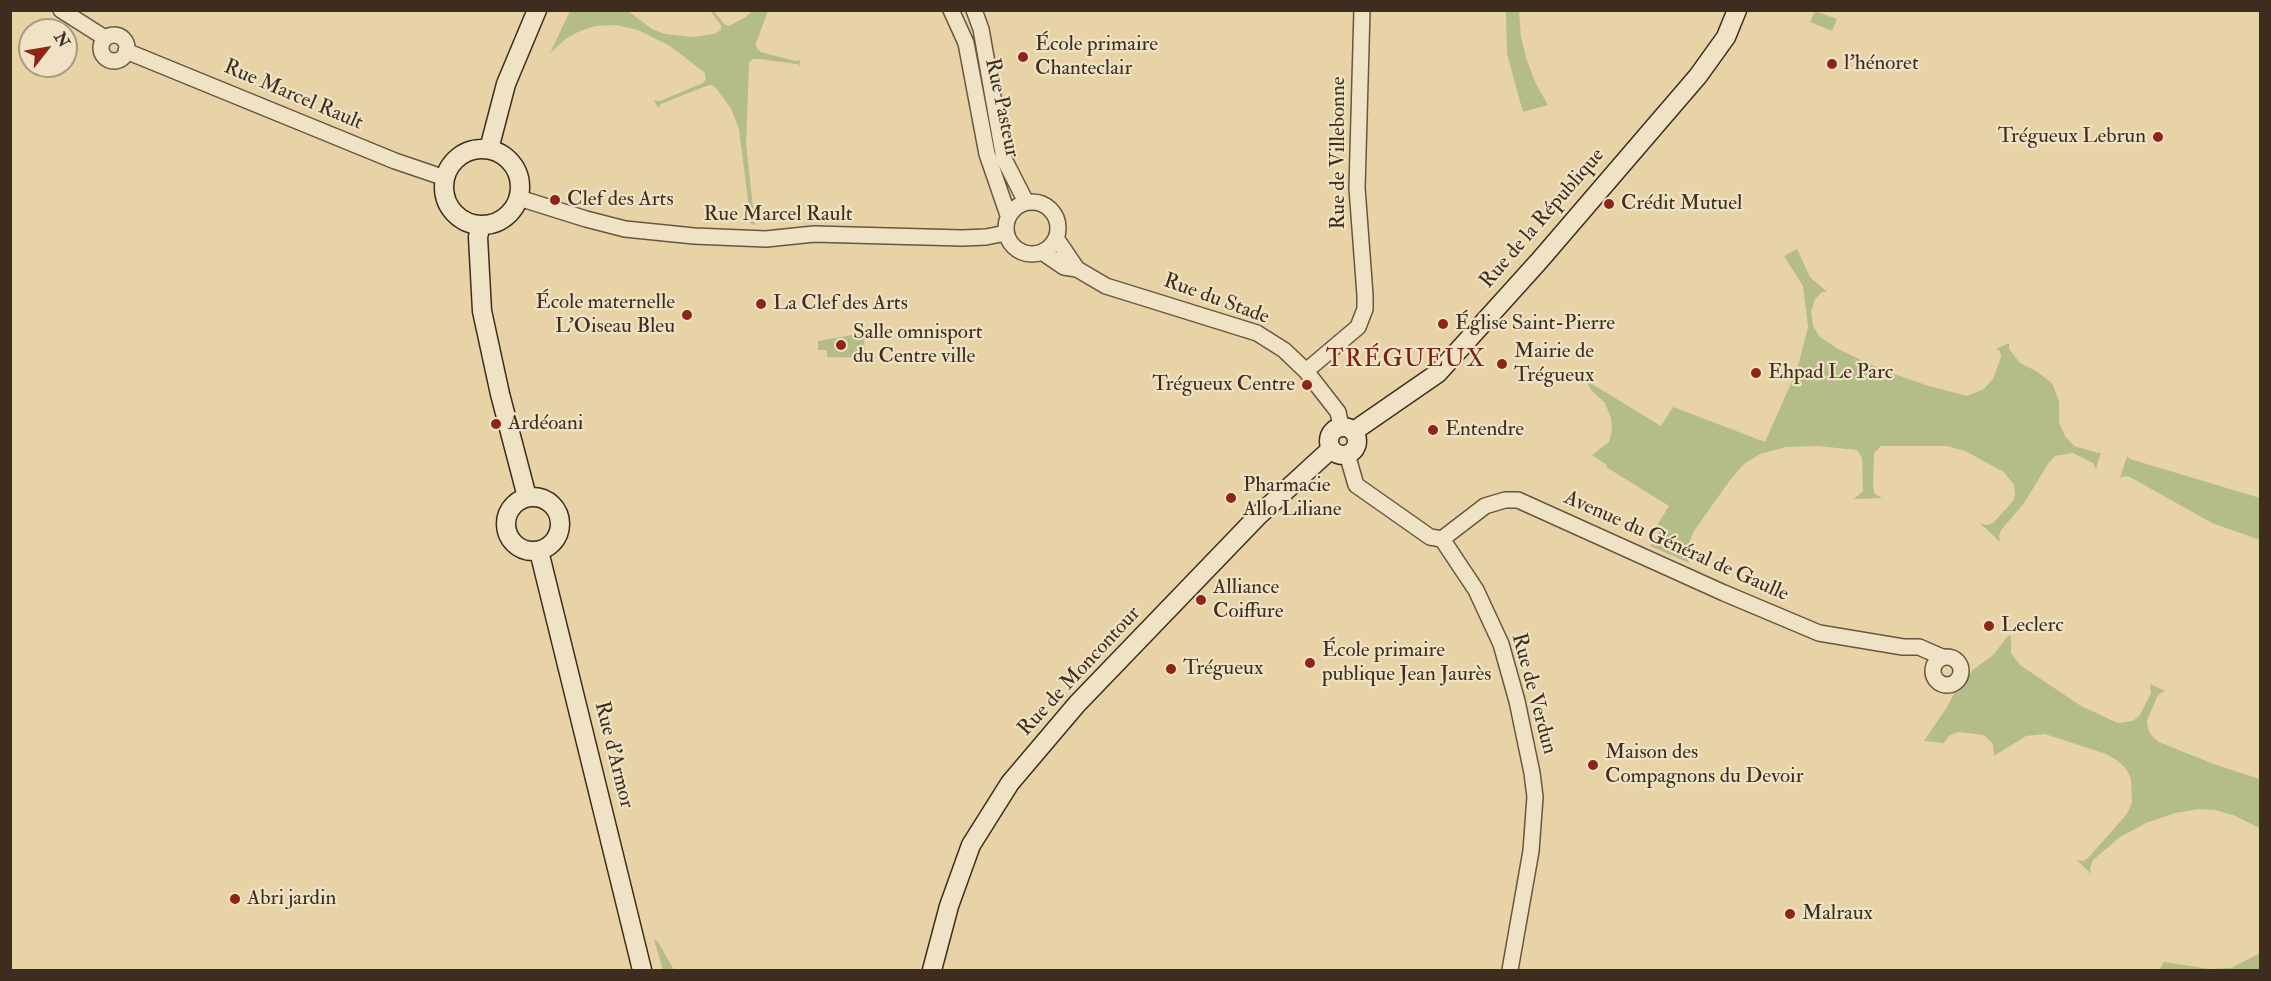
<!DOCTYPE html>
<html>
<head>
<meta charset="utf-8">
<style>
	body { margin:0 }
	#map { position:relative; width:2271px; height:981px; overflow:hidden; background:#e8d3a6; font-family:"IM FELL Double Pica",serif }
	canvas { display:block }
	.frame { position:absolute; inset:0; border:12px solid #3e2d1e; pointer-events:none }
	.north { position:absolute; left:18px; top:18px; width:60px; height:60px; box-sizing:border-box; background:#f0e2c5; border:2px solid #a99a82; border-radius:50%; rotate:59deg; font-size:16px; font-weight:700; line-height:24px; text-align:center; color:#3e2d1e }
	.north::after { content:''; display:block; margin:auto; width:21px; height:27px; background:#8f2418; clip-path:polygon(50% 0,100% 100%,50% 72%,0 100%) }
</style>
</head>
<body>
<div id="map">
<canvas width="2271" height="981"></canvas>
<div class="frame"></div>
<div class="north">N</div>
</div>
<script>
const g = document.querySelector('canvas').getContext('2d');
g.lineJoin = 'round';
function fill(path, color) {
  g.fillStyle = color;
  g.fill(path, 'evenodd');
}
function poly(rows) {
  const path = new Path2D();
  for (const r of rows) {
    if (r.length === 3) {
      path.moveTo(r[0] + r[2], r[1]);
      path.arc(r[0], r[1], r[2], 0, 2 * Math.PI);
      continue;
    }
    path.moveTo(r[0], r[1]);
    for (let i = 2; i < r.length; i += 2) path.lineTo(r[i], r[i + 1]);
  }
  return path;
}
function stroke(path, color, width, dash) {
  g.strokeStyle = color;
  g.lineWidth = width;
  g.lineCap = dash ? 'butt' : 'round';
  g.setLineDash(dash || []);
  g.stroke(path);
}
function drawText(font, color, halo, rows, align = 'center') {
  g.font = font + ' "IM FELL Double Pica",serif';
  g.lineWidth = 4.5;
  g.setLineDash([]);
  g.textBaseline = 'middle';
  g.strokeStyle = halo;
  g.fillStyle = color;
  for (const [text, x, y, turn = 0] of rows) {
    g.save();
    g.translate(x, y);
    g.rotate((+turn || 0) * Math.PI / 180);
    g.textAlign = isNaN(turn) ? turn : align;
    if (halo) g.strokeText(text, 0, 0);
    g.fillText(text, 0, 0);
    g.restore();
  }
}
fill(poly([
	[570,11,628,11,652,29,665,34,692,37,714,34,721,30,721,25,710,11,714,11,724,24,729,26,746,17,752,11,768,11,756,43,756,47,761,52,795,61,800,60,799,67,797,64,759,59,752,59,749,63,746,144,755,225,751,224,739,129,731,109,716,88,712,85,706,86,661,104,658,108,654,100,660,101,703,83,706,79,705,73,670,46,638,30,617,25,596,26,580,31,567,38,550,53],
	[1506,11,1519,11,1521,37,1527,61,1536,84,1548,105,1523,112,1507,54],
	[1815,11,1837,19,1832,31,1810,22],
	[1797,249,1810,277,1827,292,1822,292,1815,299,1811,312,1813,326,1820,337,1838,349,1882,370,1929,386,1967,396,1984,389,1993,379,2001,357,2000,351,1996,349,2009,343,2009,349,2020,363,2036,371,2052,383,2059,401,2059,423,2065,436,2074,446,2098,453,2101,452,2096,469,2093,463,2073,453,2055,456,2048,464,2024,503,2001,530,1999,536,2000,542,1980,523,1987,525,1993,523,2013,501,2015,495,2014,485,2004,472,1965,451,1947,446,1881,446,1874,453,1873,488,1875,494,1882,498,1854,499,1863,491,1862,458,1857,450,1818,446,1786,447,1760,454,1744,464,1730,480,1694,531,1685,553,1689,563,1650,546,1660,530,1656,527,1669,506,1606,467,1607,465,1592,455,1609,442,1612,431,1611,418,1605,403,1591,390,1587,381,1661,426,1673,407,1765,442,1797,370,1808,327,1803,286,1784,256],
	[864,333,865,358,827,357,827,350,818,350,818,341],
	[2127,456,2130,459,2260,498,2260,540,2212,523,2130,477,2125,476,2120,478],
	[2009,635,2011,637,2011,653,2020,665,2081,706,2118,723,2133,721,2140,715,2151,693,2150,684,2165,691,2158,695,2147,720,2148,729,2152,736,2159,742,2216,765,2260,779,2260,828,2233,815,2215,810,2200,809,2175,813,2146,823,2120,837,2093,860,2090,868,2091,874,2077,860,2083,861,2088,858,2127,814,2132,803,2131,779,2127,770,2117,760,2106,754,2045,734,2026,736,1994,756,1993,744,1984,735,1958,732,1949,736,1944,743,1924,741,1947,707,1954,693,1959,691,1973,670,1993,655],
	[654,939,658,942,674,970,663,970],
	[2260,953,2260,970,2159,970,2164,962,2210,969,2231,968]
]), '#b4bc88');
const tertiary = poly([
	[61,10,105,38],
	[951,10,966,43,987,154,1008,215],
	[974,10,981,29,1004,159,1026,202],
	[114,48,13],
	[126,51,395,161,445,178],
	[519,198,586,219,625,229,694,236,766,239,814,234,962,238,986,237,1006,233],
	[1032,228,26],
	[1056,238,1077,269],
	[1042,252,1064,267,1077,269,1106,286,1257,333,1284,350,1306,371,1338,412,1341,426],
	[1306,371,1358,327,1365,309,1365,295,1357,188,1362,10],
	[1347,454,1356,485,1430,537,1442,539],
	[1442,539,1485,506,1505,500,1518,500,1724,593,1819,633,1903,647,1919,647,1942,657],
	[1442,539,1476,590,1501,644,1517,701,1532,773,1535,797,1531,851,1510,970],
	[1947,671,14]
]);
const secondary = poly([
	[482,187,38],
	[489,149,506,84,537,10],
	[481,225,478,237,482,311,500,394,527,497],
	[1343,441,14],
	[1354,431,1438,373,1540,260,1698,76,1726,37,1737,10],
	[533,524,27],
	[539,551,642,970],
	[932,970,949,906,971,845,1010,783,1077,704,1259,515,1331,449]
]);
stroke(tertiary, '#685640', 18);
stroke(secondary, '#3e2d1e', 21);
stroke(tertiary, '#f0e2c5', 15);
stroke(secondary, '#f0e2c5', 18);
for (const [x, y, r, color] of [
	[1023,57,6,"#8f2418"],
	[1832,64,6,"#8f2418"],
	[2158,137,6,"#8f2418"],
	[555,200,6,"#8f2418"],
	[1609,204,6,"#8f2418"],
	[761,304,6,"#8f2418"],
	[687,315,6,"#8f2418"],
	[1443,324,6,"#8f2418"],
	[841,345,6,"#8f2418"],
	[1502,364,6,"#8f2418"],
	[1756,373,6,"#8f2418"],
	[1307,385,6,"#8f2418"],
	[496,424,6,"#8f2418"],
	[1433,430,6,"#8f2418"],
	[1231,498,6,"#8f2418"],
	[1201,600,6,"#8f2418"],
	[1989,626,6,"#8f2418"],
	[1310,663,6,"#8f2418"],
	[1171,669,6,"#8f2418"],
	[1593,765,6,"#8f2418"],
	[235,899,6,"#8f2418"],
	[1790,914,6,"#8f2418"]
]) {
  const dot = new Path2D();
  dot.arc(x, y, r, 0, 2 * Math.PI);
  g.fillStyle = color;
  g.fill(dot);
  stroke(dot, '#f0e2c5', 2);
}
drawText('21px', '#3e2d1e', '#f0e2c5', [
	["École primaire",1035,45],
	["Chanteclair",1035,69],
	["l'hénoret",1844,64],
	["Trégueux Lebrun",2146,137,"right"],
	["Clef des Arts",567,200],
	["Crédit Mutuel",1621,204],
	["École maternelle",675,303,"right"],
	["L'Oiseau Bleu",675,327,"right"],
	["La Clef des Arts",773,304],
	["Église Saint-Pierre",1455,324],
	["Salle omnisport",853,333],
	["du Centre ville",853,357],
	["Mairie de",1514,352],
	["Trégueux",1514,376],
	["Ehpad Le Parc",1768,373],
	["Trégueux Centre",1295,385,"right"],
	["Ardéoani",508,424],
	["Entendre",1445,430],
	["Pharmacie",1243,486],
	["Allo Liliane",1243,510],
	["Alliance",1213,588],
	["Coiffure",1213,612],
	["Leclerc",2001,626],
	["École primaire",1322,651],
	["publique Jean Jaurès",1322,675],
	["Trégueux",1183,669],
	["Maison des",1605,753],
	["Compagnons du Devoir",1605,777],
	["Abri jardin",247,899],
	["Malraux",1802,914]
], 'left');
drawText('21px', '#3e2d1e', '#f0e2c5', [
	["Rue Marcel Rault",293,96,23],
	["Rue Pasteur",1001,108,78],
	["Rue de Villebonne",1339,153,-90],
	["Rue Marcel Rault",778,215],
	["Rue de la République",1543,219,-49],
	["Rue du Stade",1216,300,20],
	["Avenue du Général de Gaulle",1676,547,24],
	["Rue de Moncontour",1080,672,-47],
	["Rue de Verdun",1533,694,75],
	["Rue d'Armor",613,755,76]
]);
g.letterSpacing = '1.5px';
drawText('24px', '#7a1f14', '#f0e2c5', [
	["TRÉGUEUX",1406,361]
]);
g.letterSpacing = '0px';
</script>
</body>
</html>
